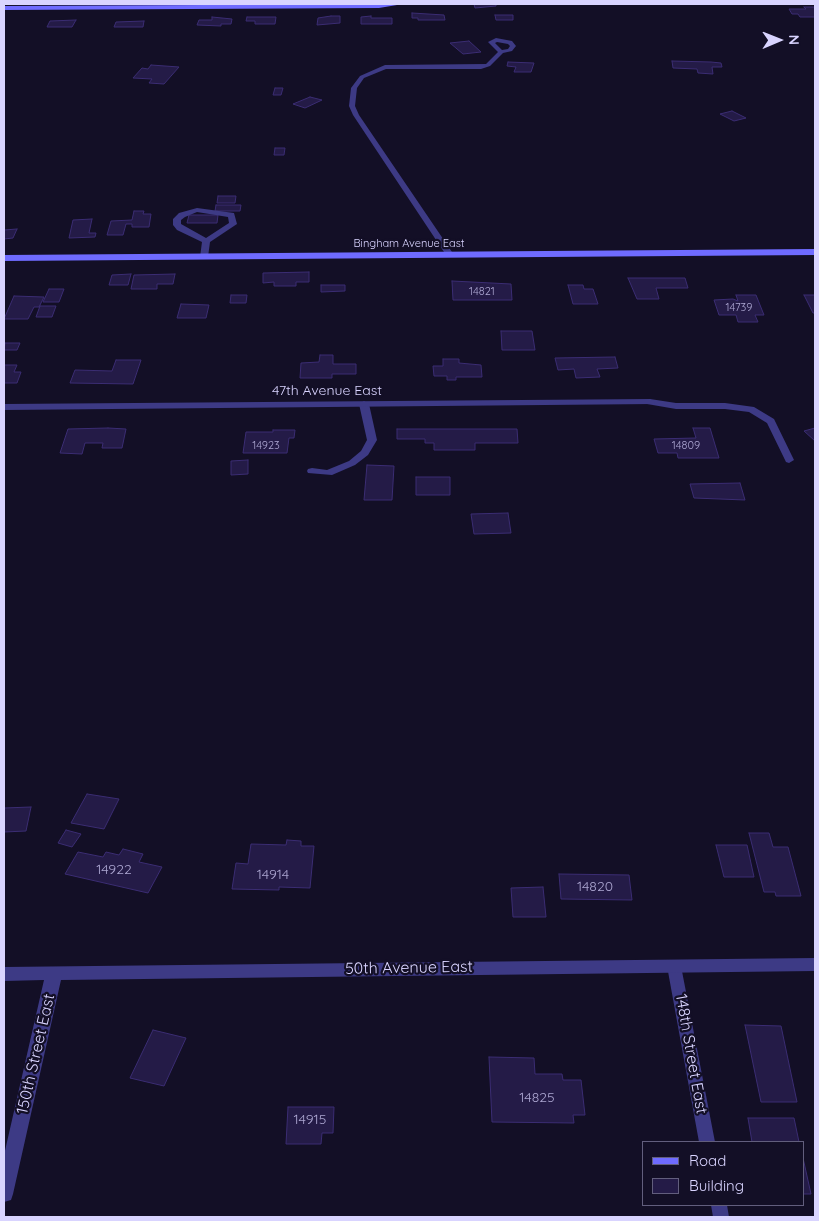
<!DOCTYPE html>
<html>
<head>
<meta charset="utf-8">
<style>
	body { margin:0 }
	#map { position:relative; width:819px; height:1221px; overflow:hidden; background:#130f26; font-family:Quicksand,sans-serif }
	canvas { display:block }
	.frame { position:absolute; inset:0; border:5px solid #d9d4ff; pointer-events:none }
	.legend { position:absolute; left:642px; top:1141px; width:162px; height:65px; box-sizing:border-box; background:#130f26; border:1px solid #625e7d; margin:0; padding:6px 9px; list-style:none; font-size:15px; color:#d9d4ff }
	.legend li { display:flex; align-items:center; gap:10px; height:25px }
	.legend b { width:25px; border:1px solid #625e7d }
	.north { position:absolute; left:754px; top:15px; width:50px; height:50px; -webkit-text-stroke:4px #130f26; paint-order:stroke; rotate:89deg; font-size:14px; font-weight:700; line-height:20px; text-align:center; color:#d9d4ff }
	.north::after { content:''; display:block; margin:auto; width:18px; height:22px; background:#d9d4ff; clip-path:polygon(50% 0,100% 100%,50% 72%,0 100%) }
</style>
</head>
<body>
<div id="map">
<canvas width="819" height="1221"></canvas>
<div class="frame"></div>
<ul class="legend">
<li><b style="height:6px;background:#6f6bff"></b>Road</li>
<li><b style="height:14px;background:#241b47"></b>Building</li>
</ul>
<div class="north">N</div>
</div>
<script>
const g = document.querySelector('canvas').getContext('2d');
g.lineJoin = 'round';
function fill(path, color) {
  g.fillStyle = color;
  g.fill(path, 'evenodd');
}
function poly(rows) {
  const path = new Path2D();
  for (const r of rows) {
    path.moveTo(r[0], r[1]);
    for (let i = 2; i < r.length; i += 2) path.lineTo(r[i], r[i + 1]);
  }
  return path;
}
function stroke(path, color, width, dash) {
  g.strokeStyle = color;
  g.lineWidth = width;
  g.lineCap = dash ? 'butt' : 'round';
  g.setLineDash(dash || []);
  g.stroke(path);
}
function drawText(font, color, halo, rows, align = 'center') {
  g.font = font + ' Quicksand,sans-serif';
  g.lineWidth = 4.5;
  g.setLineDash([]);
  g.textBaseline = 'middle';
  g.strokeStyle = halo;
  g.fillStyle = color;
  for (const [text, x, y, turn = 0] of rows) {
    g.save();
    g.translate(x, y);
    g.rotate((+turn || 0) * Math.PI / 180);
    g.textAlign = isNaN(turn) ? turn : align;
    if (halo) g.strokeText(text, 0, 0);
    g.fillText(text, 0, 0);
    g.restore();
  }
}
const building = poly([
	[474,4,496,4,496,6,475,8,474,4],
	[804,7,815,7,815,17,800,17,798,14,792,14,789,9,806,9,804,7],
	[412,13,444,15,445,20,418,20,418,18,412,18,412,13],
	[495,15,513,15,513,20,496,20,495,15],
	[331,16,340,16,340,23,317,25,318,18,331,16],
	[371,16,371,18,392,18,392,24,361,24,361,17,371,16],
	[212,17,232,19,231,24,221,24,221,26,197,25,199,20,212,20,212,17],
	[247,17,276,17,275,24,255,24,255,21,246,21,247,17],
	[76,20,72,27,47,27,50,21,76,20],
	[144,21,143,27,114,27,116,22,144,21],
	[469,41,481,52,463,54,450,43,469,41],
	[672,61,711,62,721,63,722,67,712,67,713,74,698,73,697,69,673,68,672,61],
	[508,62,534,63,531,72,514,72,516,67,507,66,508,62],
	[151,65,179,67,164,84,149,83,152,79,133,78,142,68,148,69,151,65],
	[275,88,283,88,281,95,273,95,275,88],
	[310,97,322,100,305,108,293,104,310,97],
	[732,111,746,118,734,121,720,114,732,111],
	[275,148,285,148,284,155,274,155,275,148],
	[218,196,236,196,235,203,217,203,218,196],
	[216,205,241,205,240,211,215,211,216,205],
	[134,211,144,211,143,214,151,214,149,227,132,227,132,224,126,224,123,235,107,235,111,221,132,220,134,211],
	[189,215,218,215,217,223,187,223,189,215],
	[92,219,89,233,96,233,95,237,69,238,73,220,92,219],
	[17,229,13,238,4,239,4,230,17,229],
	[309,272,309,282,296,282,296,286,274,286,274,282,263,283,263,273,309,272],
	[131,274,128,285,109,285,112,275,131,274],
	[175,274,173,284,157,284,157,289,131,289,134,275,175,274],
	[628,278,685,278,688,288,656,288,659,299,637,299,628,278],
	[452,281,511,284,512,300,453,300,452,281],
	[321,285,345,285,345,291,321,292,321,285],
	[568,285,583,285,584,289,593,289,598,304,573,304,568,285],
	[49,289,64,289,59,302,43,302,49,289],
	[231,295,247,295,246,303,230,303,231,295],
	[736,295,756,295,764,315,755,315,758,322,738,322,736,315,719,315,714,300,733,299,738,301,736,295],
	[804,295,815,295,815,313,813,313,804,295],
	[14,296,44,297,39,307,34,307,28,319,4,319,14,296],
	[181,304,209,305,206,318,177,318,181,304],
	[40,306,56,306,52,317,36,317,40,306],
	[501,331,532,331,535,350,502,350,501,331],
	[5,343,20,343,17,350,4,350,5,343],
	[320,355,333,355,333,364,356,364,356,374,332,374,332,378,300,378,301,363,319,362,320,355],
	[615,357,618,368,597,369,600,377,576,378,574,369,558,370,555,358,615,357],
	[443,359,459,359,459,363,481,365,482,377,456,377,456,380,447,380,447,376,434,376,433,366,443,366,443,359],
	[116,360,141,360,133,384,70,383,75,370,112,371,116,360],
	[4,365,17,365,14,372,21,372,17,383,4,383,4,365],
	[108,428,126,429,122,448,102,448,103,443,85,443,82,454,60,453,68,429,108,428],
	[693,428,710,428,719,458,678,458,677,453,658,453,654,439,696,438,693,428],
	[815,428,815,441,804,431,815,428],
	[397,429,517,429,518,443,475,443,475,450,434,450,434,443,425,443,425,439,397,439,397,429],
	[273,430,295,430,294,438,289,438,287,453,243,453,246,432,273,432,273,430],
	[248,460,248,474,231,475,231,461,248,460],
	[367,465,394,466,392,500,364,500,367,465],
	[416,477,450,477,450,495,416,495,416,477],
	[740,483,745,500,694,498,690,484,740,483],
	[508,513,511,533,474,534,471,514,508,513],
	[87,794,119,799,104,829,71,823,87,794],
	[31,807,26,831,4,832,4,808,31,807],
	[66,830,81,834,72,847,58,843,66,830],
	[749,833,769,833,773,847,788,847,801,896,776,896,775,892,764,892,749,833],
	[287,840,301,841,301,846,314,846,310,888,279,887,279,890,232,889,236,863,248,864,251,844,286,845,287,840],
	[716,845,747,845,754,877,724,877,716,845],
	[123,849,143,854,139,862,162,867,148,893,65,874,78,852,103,857,106,852,119,855,123,849],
	[559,874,629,875,632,900,561,899,559,874],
	[543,887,546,917,513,917,511,888,543,887],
	[745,1025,781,1026,797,1102,761,1102,745,1025],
	[153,1030,186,1038,164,1086,130,1078,153,1030],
	[489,1057,534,1058,535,1074,562,1074,563,1080,581,1080,585,1115,573,1115,574,1123,492,1122,489,1057],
	[288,1107,334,1107,333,1133,322,1133,321,1144,286,1144,288,1107],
	[748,1118,794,1118,799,1142,752,1142,748,1118],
	[803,1158,811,1194,803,1194,803,1158]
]);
fill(building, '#241b47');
stroke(building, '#3b2d73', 1);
fill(poly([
	[496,38,512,41,516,46,512,51,503,53,490,66,481,69,386,69,364,78,357,88,355,106,359,115,454,255,450,257,446,255,353,115,349,106,351,88,360,76,385,65,486,64,498,52,488,42,496,38],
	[497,42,508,44,510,46,508,49,502,50,495,43,497,42],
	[197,208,234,213,237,224,210,242,208,257,204,259,200,257,202,242,177,230,173,225,173,219,179,213,197,208],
	[197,212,228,217,229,223,206,238,181,224,181,220,185,217,197,212],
	[650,399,676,403,725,403,754,407,774,419,794,460,789,463,786,462,767,423,749,412,725,409,676,409,647,404,645,402,650,399],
	[364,401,369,404,377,440,368,455,355,465,332,475,308,473,307,471,308,469,312,468,327,470,349,461,361,451,367,440,359,404,364,401],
	[674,960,679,962,681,966,715,1142,699,1142,667,966,669,962,674,960],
	[711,1205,727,1205,729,1217,713,1217,711,1205]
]), '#3d3a85');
fill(poly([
	[650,399,655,402,654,404,4,410,4,404,650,399],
	[815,958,815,971,61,980,13,1194,11,1200,4,1202,4,1155,44,980,4,981,4,967,815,958]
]), '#3d3a85');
fill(poly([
	[403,4,379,8,4,10,4,6,403,4],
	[815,249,815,255,4,261,4,255,815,249]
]), '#6f6bff');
drawText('11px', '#d9d4ff', '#130f26', [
	["Bingham Avenue East",409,244]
]);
drawText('11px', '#aca6d1', null, [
	["14821",482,292],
	["14739",739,308],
	["14923",266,446],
	["14809",686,446]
]);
drawText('14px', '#d9d4ff', '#130f26', [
	["47th Avenue East",327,391]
]);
drawText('14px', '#aca6d1', null, [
	["14922",114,870],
	["14914",273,875],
	["14820",595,887],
	["14825",537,1098],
	["14915",310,1120]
]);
drawText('16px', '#d9d4ff', '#130f26', [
	["50th Avenue East",409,968,-1],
	["150th Street East",36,1054,-77],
	["148th Street East",691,1054,80]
]);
</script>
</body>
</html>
